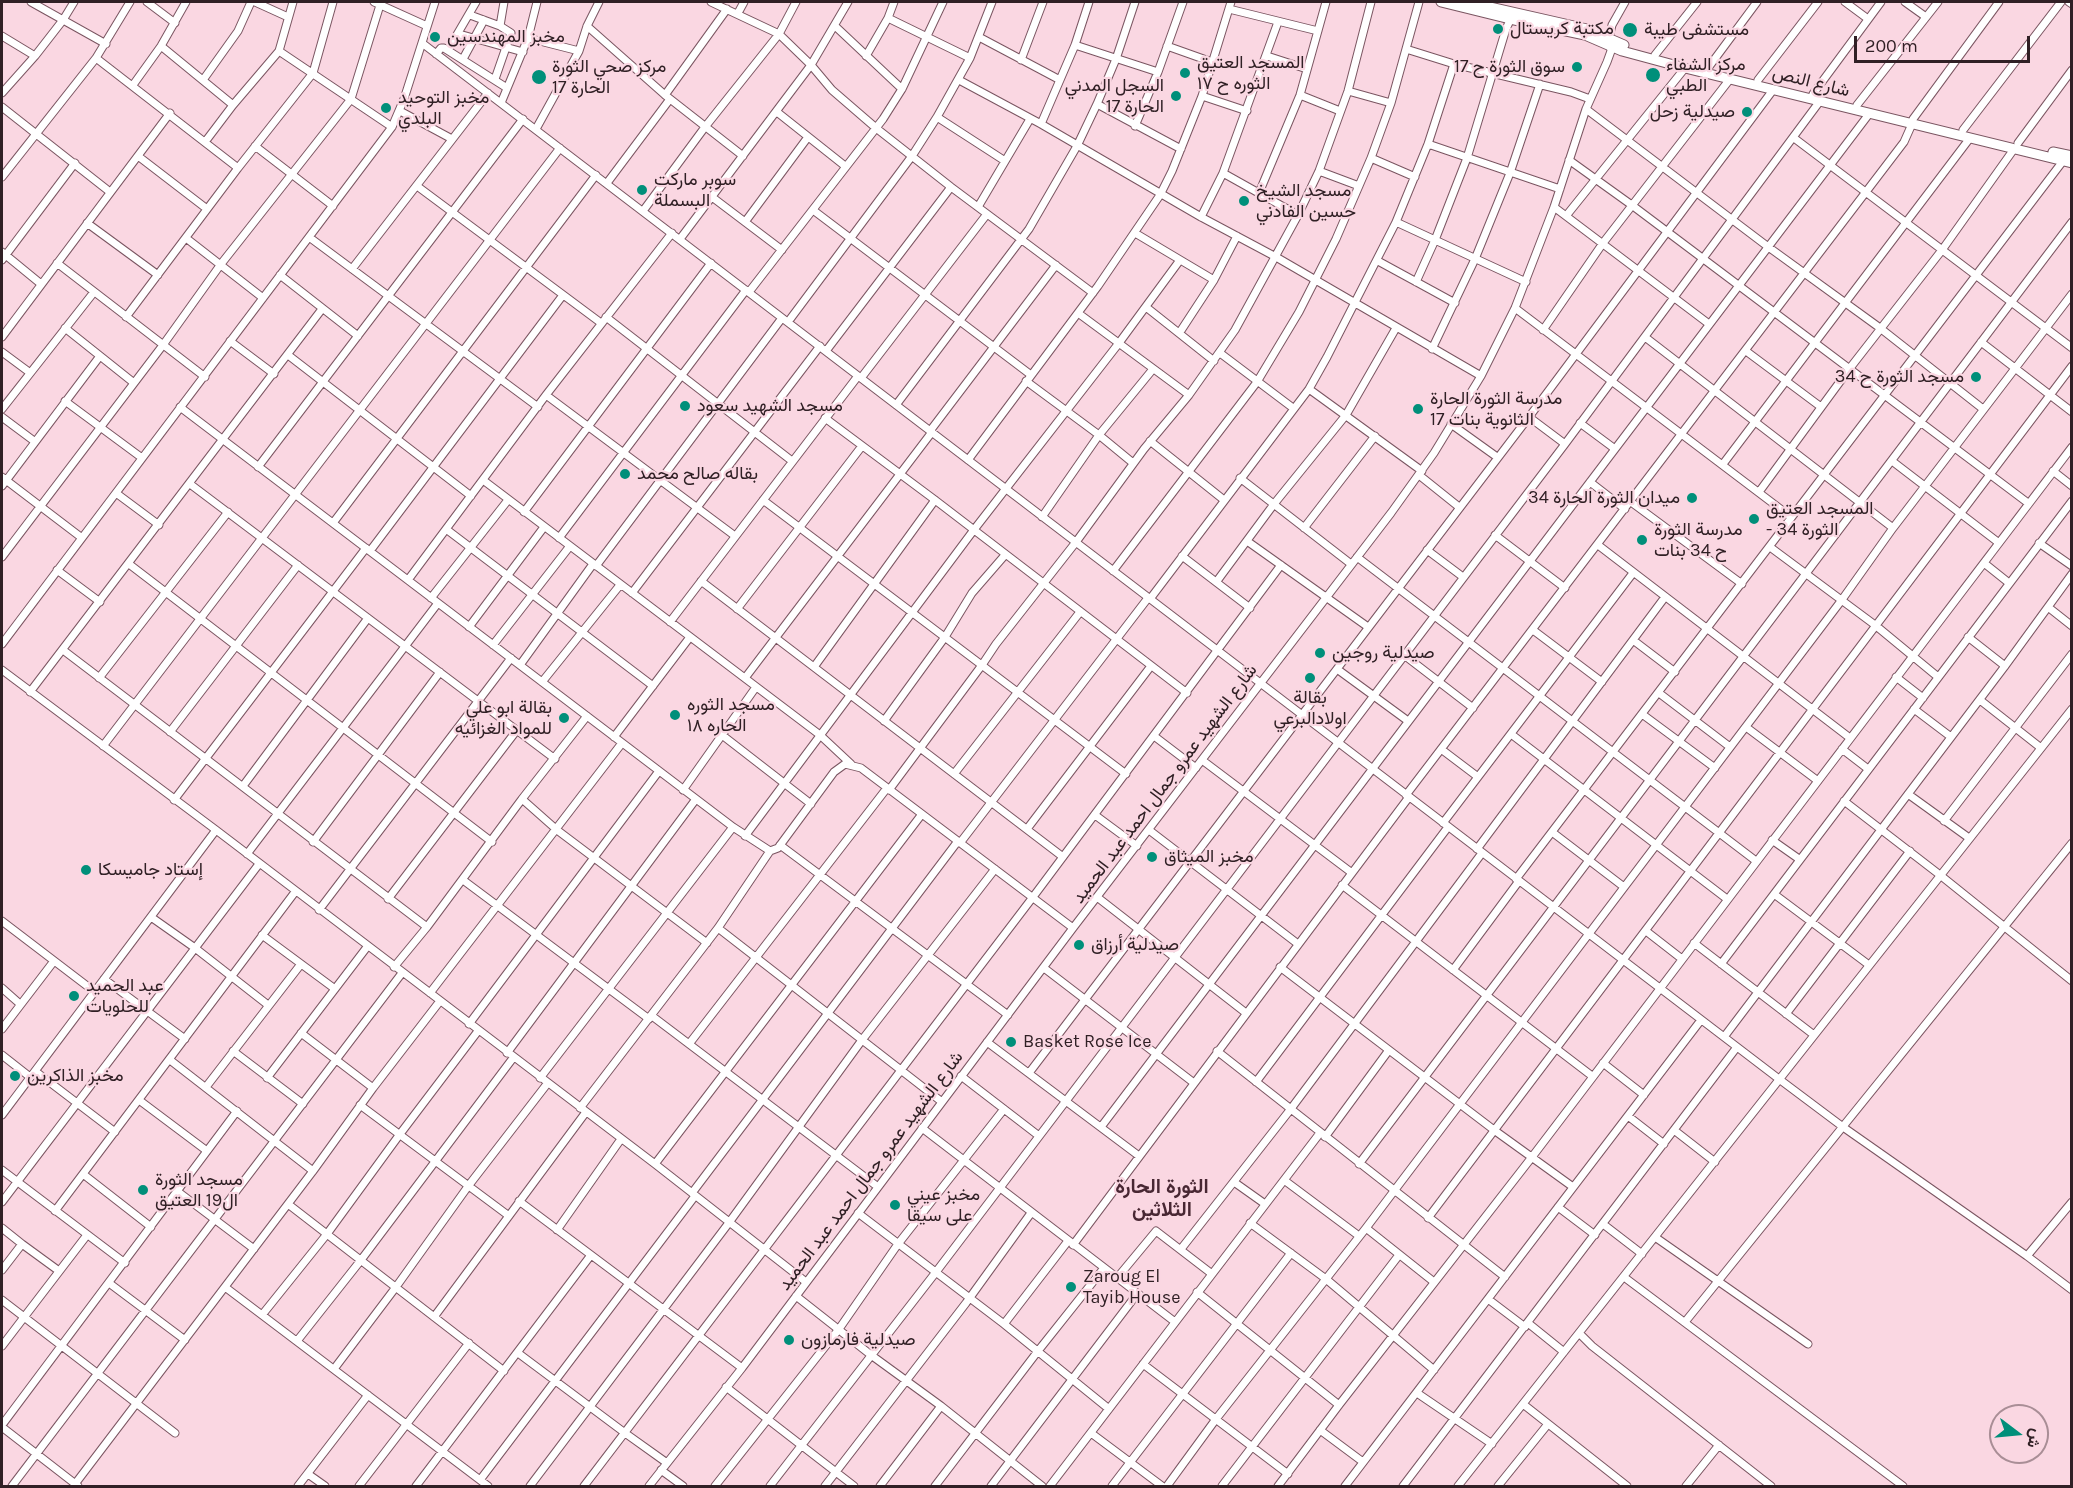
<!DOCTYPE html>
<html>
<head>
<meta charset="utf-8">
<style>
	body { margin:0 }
	#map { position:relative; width:2073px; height:1488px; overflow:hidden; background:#fad7e2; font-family:Karla,Vazirmatn,sans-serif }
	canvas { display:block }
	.frame { position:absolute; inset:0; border:3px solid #302025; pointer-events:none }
	.north { position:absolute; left:1989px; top:1404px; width:60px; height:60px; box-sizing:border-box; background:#fad7e2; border:2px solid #a98e96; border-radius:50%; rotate:106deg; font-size:16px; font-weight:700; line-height:24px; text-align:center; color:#302025 }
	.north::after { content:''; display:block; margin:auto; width:21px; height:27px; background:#008f7a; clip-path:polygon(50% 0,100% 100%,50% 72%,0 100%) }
	.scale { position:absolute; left:1854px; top:36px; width:176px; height:27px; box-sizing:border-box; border:3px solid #302025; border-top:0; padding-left:8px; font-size:18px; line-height:21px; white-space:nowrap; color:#302025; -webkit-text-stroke:4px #fad7e2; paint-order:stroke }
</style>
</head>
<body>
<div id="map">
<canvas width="2073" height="1488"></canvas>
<div class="frame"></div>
<div class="north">ش</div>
<div class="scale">200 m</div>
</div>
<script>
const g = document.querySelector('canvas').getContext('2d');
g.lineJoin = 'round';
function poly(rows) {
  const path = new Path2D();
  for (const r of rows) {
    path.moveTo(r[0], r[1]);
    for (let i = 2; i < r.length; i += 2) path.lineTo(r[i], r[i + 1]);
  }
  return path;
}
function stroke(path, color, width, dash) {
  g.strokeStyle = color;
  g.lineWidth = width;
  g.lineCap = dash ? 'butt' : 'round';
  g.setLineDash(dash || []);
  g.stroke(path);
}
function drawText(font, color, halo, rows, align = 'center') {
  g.font = font + ' Karla,Vazirmatn,sans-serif';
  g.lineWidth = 4.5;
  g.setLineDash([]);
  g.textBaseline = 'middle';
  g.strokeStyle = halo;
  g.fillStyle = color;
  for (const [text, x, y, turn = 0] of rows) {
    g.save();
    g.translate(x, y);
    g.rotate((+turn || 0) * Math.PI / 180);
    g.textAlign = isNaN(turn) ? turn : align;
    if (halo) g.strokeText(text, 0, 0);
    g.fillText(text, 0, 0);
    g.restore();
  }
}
const minor = poly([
	[31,2,106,44],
	[147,2,175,23],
	[255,2,288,17],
	[374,2,427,26],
	[711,2,779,34,811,65,832,90,876,128,951,187,1093,293],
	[1845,2,1868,19],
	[1905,2,1926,17],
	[2069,2,2072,4],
	[1229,9,1318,31],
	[738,13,744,2],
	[470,15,500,26,511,33,495,79],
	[888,18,970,58],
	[500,26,504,2],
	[587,26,665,95,743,156],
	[835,26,902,89],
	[459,34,523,52],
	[2,36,35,56],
	[979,37,1060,80],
	[528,38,579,51],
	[422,43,1779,1079,1843,1127,2027,1256,2072,1290],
	[1075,45,1158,72],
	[161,46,233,105],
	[1167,46,1212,62],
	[1406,49,1454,64,1571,92,1590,99],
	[448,50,476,2],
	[279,51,392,127],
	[436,54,441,48,444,48,507,88],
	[1655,55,1697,2],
	[866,56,888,18,894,2],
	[1267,56,1307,69],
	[96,58,238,168],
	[463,59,484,20],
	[1021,60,1043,2],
	[1708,68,1757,2],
	[203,80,238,31,251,2],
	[959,80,1041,124,1201,217,1276,257,1481,376],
	[1758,80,1818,2],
	[133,85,161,46,186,2],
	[1348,91,1391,103],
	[2,93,35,56,63,20,74,2],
	[1813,94,1881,2],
	[665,95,727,9],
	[1300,95,1340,111],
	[1202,96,1247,111],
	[501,103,528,38,537,2],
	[1097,104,1181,149],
	[1857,105,1938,2],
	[2,107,110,192],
	[1586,109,1767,246,1880,328,1983,409],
	[400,111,452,139],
	[777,112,845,166],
	[937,117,1005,161],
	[1913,119,1999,2],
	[1041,124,1075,45,1089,2],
	[1135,126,1158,72,1183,2],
	[536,129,579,51,587,26,599,2],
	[1963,130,2061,2],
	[1794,138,2072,348],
	[205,142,233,105,279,51,293,2],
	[2018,143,2072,70],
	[1428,144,1560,189],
	[255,146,333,206],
	[138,156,207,209],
	[1371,158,1415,177],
	[1569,160,1633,206,2028,503],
	[1319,171,1359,186],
	[1223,173,1298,215],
	[2,177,96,58,130,2],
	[607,183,670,99],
	[417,186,601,323],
	[1259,193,1300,95,1326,2],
	[712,197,782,250],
	[978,207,1030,119],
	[1554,207,1709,324],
	[813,210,1031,375],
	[643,211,705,127,779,34,796,2],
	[1566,216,1685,68],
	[1201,217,1223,173,1278,22],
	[745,222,808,137],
	[1396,222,1526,282],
	[87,223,158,275],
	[1135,233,1214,280],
	[309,237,538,407],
	[186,238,263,298],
	[680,239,811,65,848,2],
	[2,252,41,284],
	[2,260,75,163],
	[1378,261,1455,303],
	[57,263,205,377],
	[352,269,488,93],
	[280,275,358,336],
	[1416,282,1435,240,1467,158,1506,29,1512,16],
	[749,292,883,119,902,89,943,2],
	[1146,307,1214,361],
	[1515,308,1791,517],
	[1078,313,1189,395],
	[126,317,238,168,313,73,333,2],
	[606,317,792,461],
	[788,322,912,156,937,117,970,58,992,2],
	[65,328,134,383],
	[1543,330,1603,243,1730,79],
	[1180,332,1214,280,1237,236],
	[2,337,170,113],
	[1645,337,1893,528],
	[230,341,274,374],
	[1981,342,2072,412],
	[1432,349,1475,259,1510,173,1540,84],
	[826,351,951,187],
	[1746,351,1821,407],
	[2,352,29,372],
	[1220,353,1293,408],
	[288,355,471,496],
	[861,378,987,214],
	[1026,381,1099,435,1133,463],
	[1309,389,1422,471],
	[546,395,735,536],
	[65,401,142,458],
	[896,405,1029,229,1077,146,1097,104,1116,59,1135,2],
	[180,407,733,827,770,851],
	[2,409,94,292],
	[2,417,34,441],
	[1529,417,1565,444],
	[825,418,935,500,1187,693],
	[1580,423,1615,449],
	[1451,424,1497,457],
	[930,431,1056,265],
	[1150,441,1224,500],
	[968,460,1098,286,1160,195,1172,171,1202,96,1231,2],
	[1892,461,1999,543],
	[1723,464,1970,138],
	[258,467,523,119],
	[2053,471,2072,486],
	[1419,475,1459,507],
	[2,477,82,538],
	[1240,478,1351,564],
	[483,480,820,735,851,764],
	[1590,482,1625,509],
	[190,484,555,759],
	[2,486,100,356],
	[1759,492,1850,368,1942,250,2014,149],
	[116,493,159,525],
	[763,500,1126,774],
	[1631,502,1742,584],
	[524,512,711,263],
	[1042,517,1099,435,1153,369],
	[333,523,596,175],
	[1304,528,1375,436],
	[446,529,653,686],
	[1495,535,1565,588],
	[559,538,746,290],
	[1247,541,1368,627],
	[2039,543,2072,566],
	[1598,545,1850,738],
	[1770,547,1875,625,1938,677],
	[1427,550,1463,577],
	[370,551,563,295],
	[1182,556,1250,608],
	[2,557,163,345,221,264,351,99,380,5],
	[1357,557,1756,861],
	[1984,563,2009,583],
	[129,564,492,842],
	[596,566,782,318],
	[57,570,100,602],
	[1113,571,1257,382,1299,312,1336,239,1371,158,1391,103,1419,2],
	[408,580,546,395,672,233],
	[701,581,1063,857],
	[1217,581,1274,504,1346,415,1396,328],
	[632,593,820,346],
	[431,598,508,500],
	[1150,599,1309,389,1327,357,1396,222,1428,144,1454,64],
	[2048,607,2072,626],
	[737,609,862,446],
	[670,622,858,376],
	[469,627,544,527],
	[1533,630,1602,682],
	[1968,637,2005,666],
	[1633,640,1675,672],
	[2,644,392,127,404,99,435,2],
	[493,645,570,546],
	[63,650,427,927],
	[1404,655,1473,708],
	[520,665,593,564],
	[814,667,935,500],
	[1337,669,1408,721],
	[2,670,216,830,655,1164,806,1282],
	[1896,677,1923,698],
	[99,678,228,512],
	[745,678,932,432],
	[542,682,620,585],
	[30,692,322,309],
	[1659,693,1730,747],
	[1980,700,2041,748],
	[1914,709,1951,737],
	[1642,714,1715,768],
	[884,721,945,637,972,593,1005,555],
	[1746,727,1818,781],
	[170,732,298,565],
	[1511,734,1727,899],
	[722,735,811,804],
	[1154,736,1196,768],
	[614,737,690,637],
	[103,746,560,148],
	[1441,749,1478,777],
	[1842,749,1868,769],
	[1202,760,1352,873],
	[954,774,1080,612],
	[243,786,368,618],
	[683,790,756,687],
	[889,790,982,665,996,644,1076,542,1144,449,1189,395,1235,330,1298,215,1319,171,1348,91,1371,2],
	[1908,794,1969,838],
	[1406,795,1904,142,1912,124],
	[522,799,557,830,707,943],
	[174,800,366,548],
	[1844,801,1940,875,2072,981],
	[1095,815,1137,846],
	[1944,821,2072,654],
	[1443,823,1633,573],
	[1027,829,1151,666],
	[1149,830,1298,944],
	[1552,832,1624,887],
	[745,836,973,531,1119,343,1180,260],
	[1772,840,1799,859],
	[313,842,440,672],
	[960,843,1148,598],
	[780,845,1008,1015],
	[1477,849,1665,597],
	[247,854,438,603],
	[1516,879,2063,161],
	[463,880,649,1019],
	[1342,885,1592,1076],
	[1774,894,1869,965],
	[1097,897,1246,1013],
	[388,899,517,730],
	[319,910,511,658],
	[151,917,195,948,268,1005],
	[2,921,95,992],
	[718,928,942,1102],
	[1646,931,1682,959],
	[262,935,335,989],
	[1694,943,1814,1035],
	[1721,964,2072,501],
	[394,967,427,927,522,799,587,716],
	[1280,967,1494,1130,1573,1187],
	[1044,968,1194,1083],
	[1453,970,1519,881],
	[104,979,185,1039],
	[2,988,20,1004],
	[430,993,622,743],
	[1786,1014,1910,851],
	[652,1016,878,1187],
	[469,1024,659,771],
	[2,1029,54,961],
	[301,1033,373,1088],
	[1724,1037,2005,666,2072,574],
	[987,1042,1139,1156],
	[689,1044,887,788],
	[233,1051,303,1104],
	[1217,1051,1505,1277],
	[507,1053,696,799],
	[2,1055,30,1077],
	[170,1060,313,1171],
	[1603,1063,1644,1095],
	[35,1071,115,1132],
	[1029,1073,1529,417,1773,90],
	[961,1076,1039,1136],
	[267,1078,367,947],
	[540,1078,733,827],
	[1256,1082,1448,827],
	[206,1087,301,964],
	[139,1100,207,1151],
	[360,1105,509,1216],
	[580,1108,718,928,770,851,778,848,834,772,845,764,861,768,1073,928],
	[2,1115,216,830],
	[1628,1116,1664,1144],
	[1101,1127,1869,114],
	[922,1128,1175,1322],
	[1674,1130,1715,1162],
	[1325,1137,1389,1050],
	[655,1164,922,814],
	[1359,1164,2072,222],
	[2,1170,125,1263],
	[83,1174,151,1227],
	[1284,1180,1359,1236],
	[1234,1182,1265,1204],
	[177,1191,254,1249],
	[692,1193,958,841],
	[519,1201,742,1368],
	[2,1202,259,864],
	[288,1204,504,1371],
	[1558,1207,1595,1235],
	[55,1211,295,892],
	[858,1213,1004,1324,1109,1409],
	[1428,1218,2072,366],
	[1250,1223,1326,1279,1434,1370],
	[1603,1224,1642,1254],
	[2,1228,22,1244],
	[1366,1228,1434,1282],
	[557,1230,621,1139],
	[1655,1237,1808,1344],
	[1073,1245,1409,797],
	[1181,1249,1290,1110,1482,853],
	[2027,1256,2072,1202],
	[2,1270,22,1244,59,1271],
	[1624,1277,1903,1486],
	[1117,1278,1156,1231,1212,1274],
	[109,1283,185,1340],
	[225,1287,488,1486],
	[1197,1292,1339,1405],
	[796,1296,871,1355,941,1406,1042,1486],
	[1488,1299,1525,1327],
	[2,1300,175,1433],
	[262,1315,327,1234,400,1134,478,1031],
	[434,1317,586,1112],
	[1685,1322,2072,843],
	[1528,1323,1564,1352],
	[1004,1324,1068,1241],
	[1579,1333,1592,1346,1771,1486],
	[297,1341,361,1260,513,1058],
	[2,1346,87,1235],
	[518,1353,625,1433,667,1463],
	[1143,1364,1288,1474],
	[334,1369,396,1287,469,1185,547,1084],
	[726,1387,854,1486],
	[1417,1393,1492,1444],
	[1523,1404,1627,1486],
	[2,1425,237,1111],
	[2,1427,78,1486],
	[1320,1430,1363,1462],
	[1091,1433,1162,1486],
	[661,1470,683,1486],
	[308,1474,325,1486],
	[480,1480,695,1196],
	[75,1484,313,1171,373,1088,440,1001],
	[12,1486,402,973],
	[298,1486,368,1395],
	[359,1486,469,1343],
	[416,1486,591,1255],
	[530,1486,728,1224,862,1040,995,869],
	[584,1486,1033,897,1281,565],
	[649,1486,742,1368,1073,928,1391,513,1434,453,1481,376,1515,308,1554,207,1586,109,1607,62,1611,51,1609,38,1612,25,1625,2],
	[715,1486,839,1329,898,1244,1004,1109],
	[770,1486,936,1272,1565,444,1820,101],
	[825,1486,966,1303,1031,1213],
	[880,1486,941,1406],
	[935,1486,1038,1351,1104,1268],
	[991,1486,1137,1294],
	[1050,1486,1320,1133],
	[1112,1486,1291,1253],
	[1167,1486,1216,1419,1366,1228,1841,601,1893,528,2072,294],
	[1222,1486,1399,1255],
	[1278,1486,1339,1405,1532,1157,2072,447],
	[1345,1486,1701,1020],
	[1403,1486,1737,1047],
	[1458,1486,2072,709],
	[1498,1486,1548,1424],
	[1686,1486,1719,1445]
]);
const major = poly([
	[1441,2,1510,19,1585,35,1622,51,1685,68,2072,163],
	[1468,2,1587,29,1624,45],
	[2053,152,2072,156]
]);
stroke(minor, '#7a5561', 9);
stroke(major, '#7a5561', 11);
stroke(minor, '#fff', 7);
stroke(major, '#fff', 9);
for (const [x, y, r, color] of [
	[1498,29,6,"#008f7a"],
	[1630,30,8,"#008f7a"],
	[435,37,6,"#008f7a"],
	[1577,67,6,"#008f7a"],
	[1185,73,6,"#008f7a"],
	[1653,75,8,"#008f7a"],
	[539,77,8,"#008f7a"],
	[1176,96,6,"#008f7a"],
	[386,108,6,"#008f7a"],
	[1747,112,6,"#008f7a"],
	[642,190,6,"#008f7a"],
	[1244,201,6,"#008f7a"],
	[1976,377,6,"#008f7a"],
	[685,406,6,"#008f7a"],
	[1418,409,6,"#008f7a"],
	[625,474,6,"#008f7a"],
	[1692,498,6,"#008f7a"],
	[1754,519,6,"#008f7a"],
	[1642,540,6,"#008f7a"],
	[1320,653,6,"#008f7a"],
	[1310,678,6,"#008f7a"],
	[675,715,6,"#008f7a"],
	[564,718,6,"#008f7a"],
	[1152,857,6,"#008f7a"],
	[86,870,6,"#008f7a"],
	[1079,945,6,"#008f7a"],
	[74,996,6,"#008f7a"],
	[1011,1042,6,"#008f7a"],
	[15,1076,6,"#008f7a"],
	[143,1190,6,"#008f7a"],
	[895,1205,6,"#008f7a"],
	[1071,1287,6,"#008f7a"],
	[789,1340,6,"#008f7a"]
]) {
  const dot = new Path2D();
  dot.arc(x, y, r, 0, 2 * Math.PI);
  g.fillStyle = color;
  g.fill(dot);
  stroke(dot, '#fad7e2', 2);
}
drawText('18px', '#302025', '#fad7e2', [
	["مكتبة كريستال",1510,29],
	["مستشفى طيبة",1644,30],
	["مخبز المهندسين",447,37],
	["المسجد العتيق",1197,63],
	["الثوره ح ١٧",1197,84],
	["مركز الشفاء",1666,65],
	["الطبي",1666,86],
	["مركز صحي الثورة",552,67],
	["الحارة 17",552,88],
	["سوق الثورة ح 17",1565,67,"right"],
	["السجل المدني",1164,86,"right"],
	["الحارة 17",1164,107,"right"],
	["مخبز التوحيد",398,98],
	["البلدي",398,119],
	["صيدلية زحل",1735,112,"right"],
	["سوبر ماركت",654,180],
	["البسملة",654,201],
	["مسجد الشيخ",1256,191],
	["حسين الفادني",1256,212],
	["مسجد الثورة ح 34",1964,377,"right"],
	["مدرسة الثورة الحارة",1430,399],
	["17 الثانوية بنات",1430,420],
	["مسجد الشهيد سعود",697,406],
	["بقاله صالح محمد",637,474],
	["ميدان الثورة الحارة 34",1680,498,"right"],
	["المسجد العتيق",1766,509],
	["- الثورة 34",1766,530],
	["مدرسة الثورة",1654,530],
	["ح 34 بنات",1654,551],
	["صيدلية روجين",1332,653],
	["بقالة",1310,698,"center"],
	["اولادالبرعي",1310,719,"center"],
	["مسجد الثوره",687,705],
	["الحاره ١٨",687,726],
	["بقالة ابو علي",552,708,"right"],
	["للمواد الغزائيه",552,729,"right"],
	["مخبز الميثاق",1164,857],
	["إستاد جاميسكا",98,870],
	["صيدلية أرزاق",1091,945],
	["عبد الحميد",86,986],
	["للحلويات",86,1007],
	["Basket Rose Ice",1023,1042],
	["مخبز الذاكرين",27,1076],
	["مسجد الثورة",155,1180],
	["ال19 العتيق",155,1201],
	["مخبز عيني",907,1195],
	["على سيقا",907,1216],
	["Zaroug El",1083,1277],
	["Tayib House",1083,1298],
	["صيدلية فارمازون",801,1340]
], 'left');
drawText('18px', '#302025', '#fad7e2', [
	["شارع النص",1811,82,14],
	["شارع الشهيد عمرو جمال احمد عبد الحميد",1165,784,-53],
	["شارع الشهيد عمرو جمال احمد عبد الحميد",871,1171,-53]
]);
drawText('bold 20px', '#482733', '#fad7e2', [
	["الثورة الحارة",1162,1187],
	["الثلاثين",1162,1210]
]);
</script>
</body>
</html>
